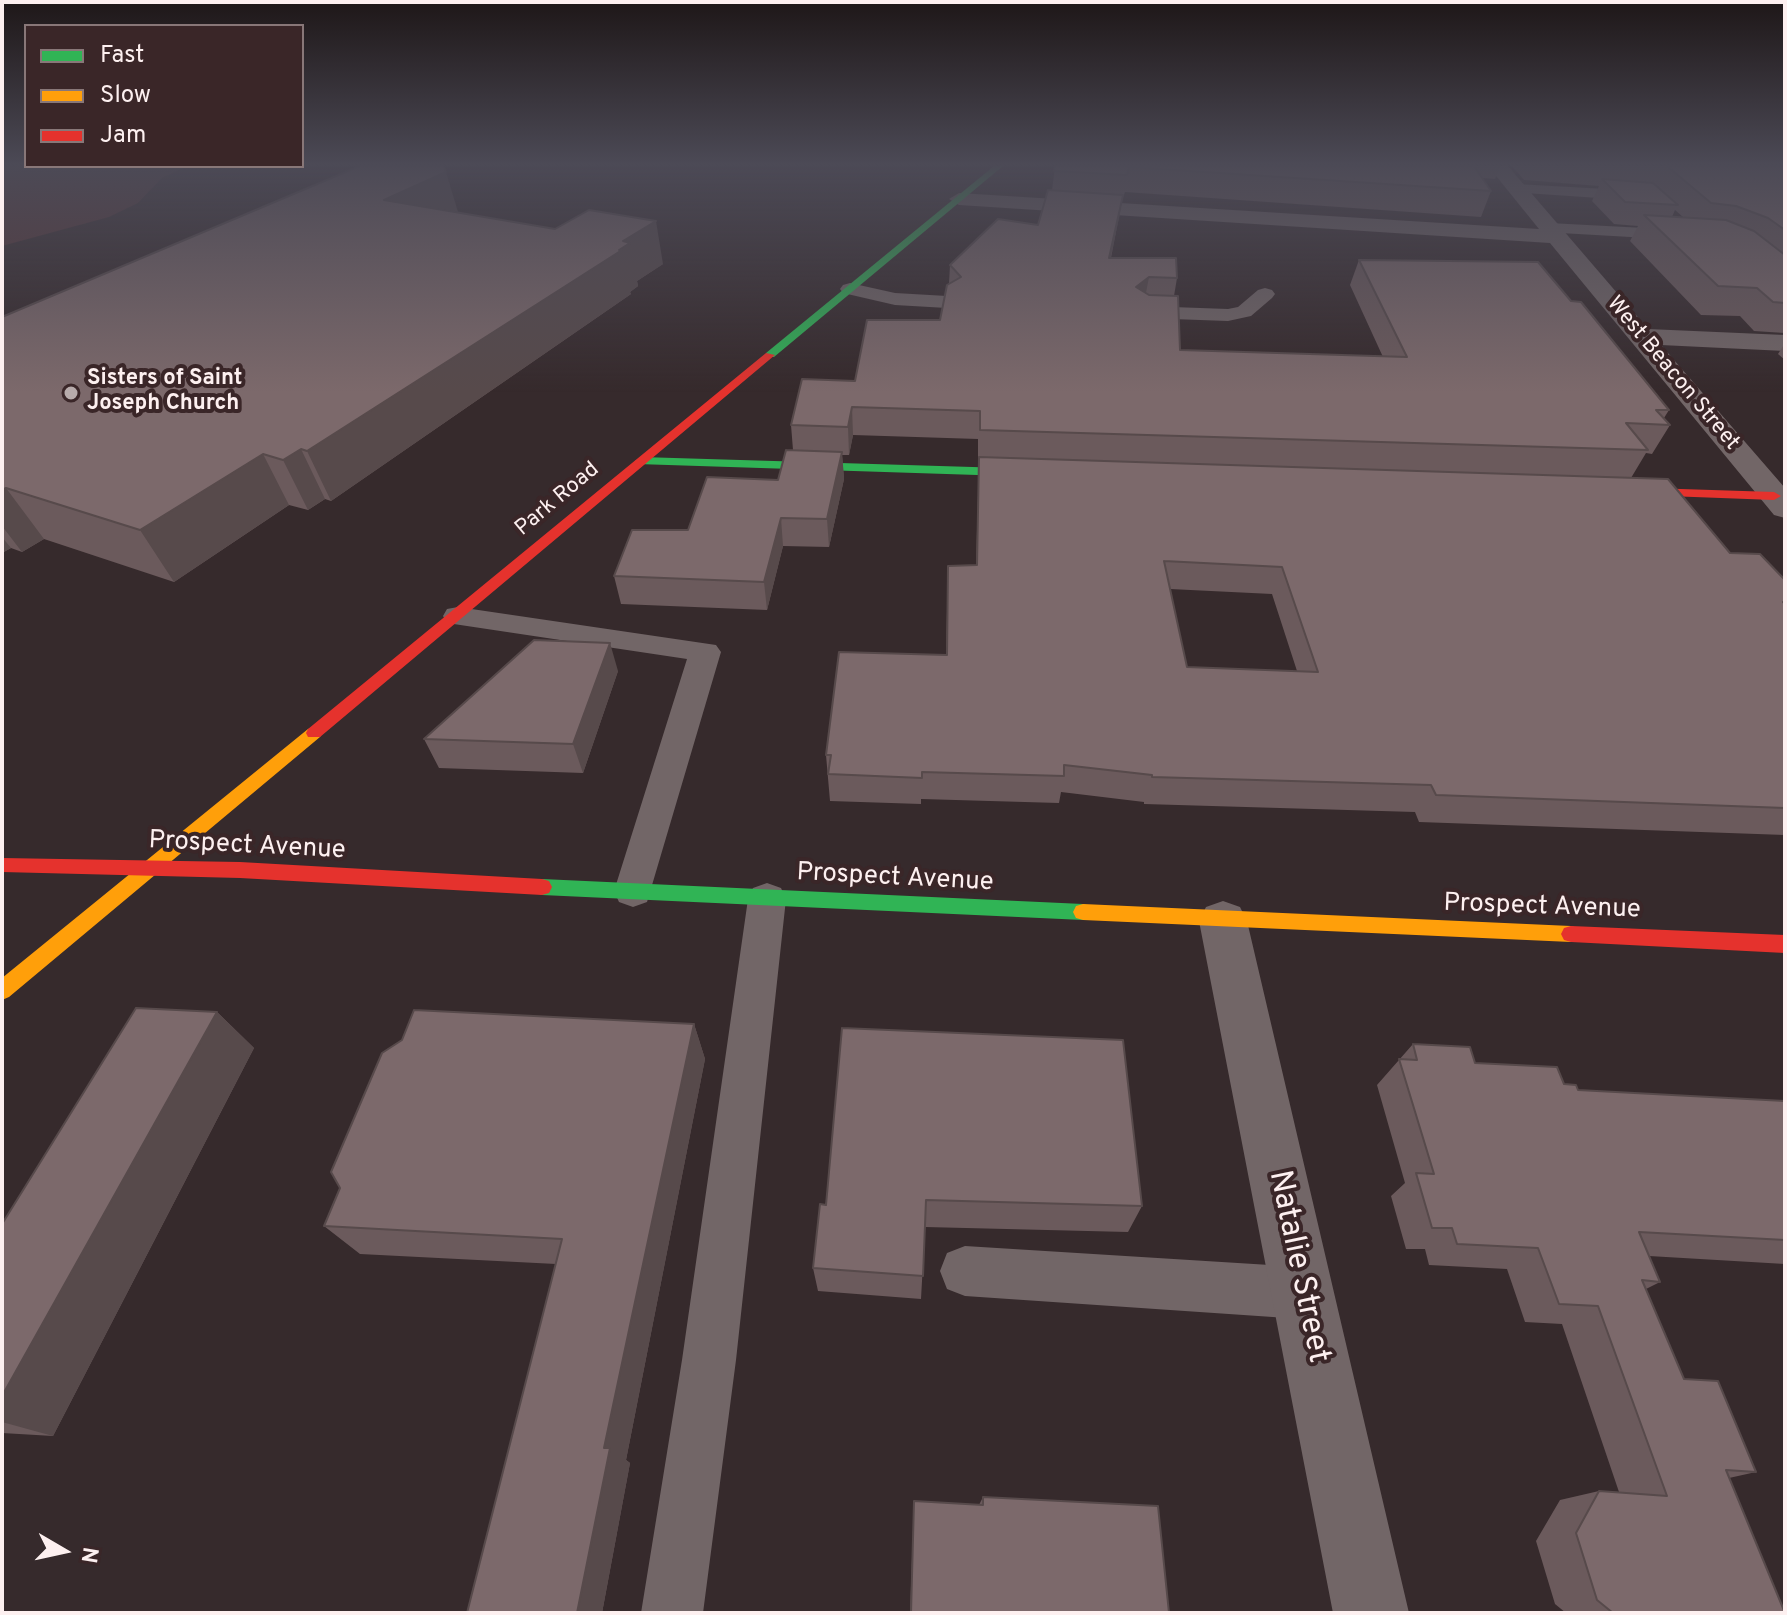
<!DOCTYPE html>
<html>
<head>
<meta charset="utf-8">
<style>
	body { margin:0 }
	#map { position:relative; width:1787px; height:1615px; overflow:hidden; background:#362a2c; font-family:Overpass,sans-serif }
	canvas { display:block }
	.frame { position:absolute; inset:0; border:4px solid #fdf0f0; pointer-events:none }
	.legend { position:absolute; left:24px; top:24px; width:280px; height:144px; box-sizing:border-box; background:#3a2628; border:2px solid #887778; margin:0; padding:10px 14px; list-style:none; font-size:24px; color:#fdf0f0 }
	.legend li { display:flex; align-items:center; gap:16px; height:40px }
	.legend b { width:40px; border:2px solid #887778 }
	.north { position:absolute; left:24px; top:1511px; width:80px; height:80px; -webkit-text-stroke:6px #3a2628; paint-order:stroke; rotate:99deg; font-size:22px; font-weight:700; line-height:32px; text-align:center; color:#fdf0f0 }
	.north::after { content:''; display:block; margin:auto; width:28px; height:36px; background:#fdf0f0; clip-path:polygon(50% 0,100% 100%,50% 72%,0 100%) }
</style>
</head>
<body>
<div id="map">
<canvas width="1787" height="1615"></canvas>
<div class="frame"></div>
<ul class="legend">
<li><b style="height:10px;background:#30b455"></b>Fast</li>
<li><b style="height:10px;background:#ff9f0a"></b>Slow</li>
<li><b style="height:10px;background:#e5322d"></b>Jam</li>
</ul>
<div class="north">N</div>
</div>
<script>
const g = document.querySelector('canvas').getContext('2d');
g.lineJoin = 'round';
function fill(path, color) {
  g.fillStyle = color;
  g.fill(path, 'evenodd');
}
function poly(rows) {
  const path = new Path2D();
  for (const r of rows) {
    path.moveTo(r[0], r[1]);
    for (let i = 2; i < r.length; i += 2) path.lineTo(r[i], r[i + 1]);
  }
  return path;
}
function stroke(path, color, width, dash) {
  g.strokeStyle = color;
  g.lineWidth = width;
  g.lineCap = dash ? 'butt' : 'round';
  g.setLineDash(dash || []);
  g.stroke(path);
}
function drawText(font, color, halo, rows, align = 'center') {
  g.font = font + ' Overpass,sans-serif';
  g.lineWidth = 8;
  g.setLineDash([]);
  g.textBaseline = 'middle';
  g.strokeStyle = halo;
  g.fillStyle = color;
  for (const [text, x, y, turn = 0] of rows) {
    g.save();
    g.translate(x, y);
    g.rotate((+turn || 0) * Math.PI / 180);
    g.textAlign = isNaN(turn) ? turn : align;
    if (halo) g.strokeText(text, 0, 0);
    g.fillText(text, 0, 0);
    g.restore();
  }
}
fill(poly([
	[2,166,188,166,162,178,138,203,109,217,2,246]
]), '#573436');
fill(poly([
	[1516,184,1643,191,1651,196,1643,201,1510,192,1508,189,1516,184],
	[1549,223,1683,230,1692,235,1683,240,1543,232,1540,228,1543,224,1549,223],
	[850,283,895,293,947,296,957,302,947,308,895,305,843,293,840,289,843,285,850,283],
	[1265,288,1272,290,1275,294,1272,298,1251,316,1228,321,1144,318,1134,312,1144,306,1228,309,1238,307,1258,290,1265,288],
	[458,607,716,645,721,652,647,902,633,907,619,902,614,891,687,659,447,623,443,616,447,609,458,607],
	[767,883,781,888,786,899,736,1360,703,1613,641,1613,682,1360,748,899,753,888,767,883],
	[965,1246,1302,1267,1320,1275,1328,1293,1320,1311,1302,1319,965,1296,947,1289,940,1271,947,1253,965,1246]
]), '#726667');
fill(poly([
	[1488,166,1508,166,1648,329,1785,335,1785,351,1661,345,1785,488,1785,518,1774,515,1550,243,959,205,949,199,959,193,1539,229,1488,166],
	[1223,901,1240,907,1247,921,1409,1613,1333,1613,1199,921,1206,907,1223,901]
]), '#726667');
fill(poly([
	[994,166,1003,166,774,357,766,357,766,353,994,166],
	[641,457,1039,469,1045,473,1039,477,637,464,635,461,641,457],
	[542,879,1083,904,1090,906,1093,912,1090,918,1083,920,542,895,535,893,532,887,535,881,542,879]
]), '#30b455');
fill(poly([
	[314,727,320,729,322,733,320,737,9,997,2,1000,2,978,308,729,314,727],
	[1083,904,1571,926,1578,928,1581,934,1578,940,1571,942,1083,920,1076,918,1073,912,1076,906,1083,904]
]), '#ff9f0a');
fill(poly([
	[766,353,775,355,320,737,308,737,306,733,308,729,766,353],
	[1619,487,1774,492,1781,496,1774,500,1614,494,1613,491,1619,487],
	[2,858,240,862,542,879,549,881,552,887,549,893,542,895,240,878,2,872,2,858],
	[1571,926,1785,935,1785,953,1571,942,1564,940,1561,934,1564,928,1571,926]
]), '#e5322d');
fill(poly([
	[1055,166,1500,166,1495,179,1482,178,1491,191,1481,217,1125,192,1122,200,1111,258,1177,278,1174,296,1180,350,1383,357,1350,285,1359,260,1571,301,1669,410,1664,418,1670,425,1652,454,1646,453,1631,478,1730,553,1785,580,1785,835,1419,822,1415,812,1144,804,1144,802,1061,792,1059,803,921,799,921,804,830,801,826,755,946,655,948,566,976,565,979,459,978,459,978,439,853,435,849,455,842,455,844,479,829,547,783,546,767,610,621,604,614,576,688,530,778,480,793,450,791,425,940,320,949,283,950,265,1038,225,1052,190],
	[1170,589,1272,594,1297,671,1187,667],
	[1512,166,1785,166,1785,333,1754,331,1740,316,1701,315,1630,241,1638,226,1614,224,1592,201,1599,186,1524,180],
	[1675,210,1683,217,1672,217],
	[458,212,663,264,637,281,638,286,630,292,631,294,331,501,325,499,308,510,289,505,174,582,44,539,22,552,11,548,2,553,2,317],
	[1785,343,1785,360,1778,354],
	[618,671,583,773,439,768,424,739],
	[217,1012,254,1048,53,1436,2,1433,2,1224],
	[694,1024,705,1059,626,1460,630,1463,602,1613,467,1613,556,1264,360,1254,324,1226],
	[842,1028,1142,1206,1128,1232,925,1227,921,1299,818,1291,813,1268,826,1205],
	[1413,1044,1475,1063,1564,1084,1578,1090,1785,1101,1785,1264,1649,1256,1660,1282,1646,1289,1684,1379,1756,1472,1729,1478,1785,1613,1566,1613,1555,1604,1536,1541,1560,1500,1599,1491,1619,1492,1562,1324,1525,1322,1507,1269,1429,1265,1425,1249,1406,1249,1391,1196,1405,1183,1377,1085],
	[983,1497,1169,1613,910,1613,914,1501,979,1505]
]), '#6b5a5c');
fill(poly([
	[446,172,458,212,384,200],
	[1123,195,1119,218,1105,283,1109,258],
	[656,221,663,264,637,281,638,286,630,292,631,294,331,501,307,451,623,241],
	[1149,277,1144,303,1136,287],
	[852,407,853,435,849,455,848,427],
	[301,449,325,499,308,510,283,460],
	[842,452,844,479,829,547,827,519],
	[263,454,289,505,174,582,140,530],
	[6,488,44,539,22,552,2,526,2,490],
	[781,518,783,546,767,610,764,582],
	[2,537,11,548,2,553],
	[610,643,618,671,583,773,573,744],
	[217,1012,254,1048,53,1436,2,1422,2,1396],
	[694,1024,705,1059,626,1460,630,1463,602,1613,577,1613,604,1448]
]), '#574a4b');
const building = poly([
	[360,166,443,166,446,172,384,200,555,229,589,210,656,221,623,241,630,243,619,250,622,250,307,451,301,449,283,460,263,454,140,530,6,488,2,490,2,317,360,166],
	[1055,166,1474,166,1491,191,1129,167,1127,175,1054,171,1055,166],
	[1667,166,1785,166,1785,230,1768,218,1736,206,1711,203,1667,166],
	[1602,179,1653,183,1678,205,1625,202,1602,179],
	[1048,190,1123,195,1109,258,1176,258,1177,278,1149,277,1136,287,1149,295,1178,296,1180,350,1407,357,1359,260,1538,262,1571,301,1581,302,1669,410,1656,410,1670,425,1626,423,1648,450,980,430,980,411,852,407,848,427,791,425,802,379,855,381,867,320,940,320,947,285,961,277,950,265,998,219,1038,225,1048,190],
	[1644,215,1726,220,1754,231,1785,255,1785,303,1773,302,1757,288,1718,286,1644,215],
	[786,450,842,452,827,519,781,518,764,582,614,576,632,530,688,530,707,477,778,480,786,450],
	[979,457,1668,479,1730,553,1760,554,1785,580,1785,602,1783,602,1785,604,1785,808,1436,795,1431,785,1152,777,1152,775,1064,765,1064,776,922,772,922,778,828,774,831,755,826,755,839,652,947,655,948,566,977,565,979,457],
	[1164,561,1282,567,1318,672,1187,667,1164,561],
	[534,640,610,643,573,744,424,739,534,640],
	[136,1008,217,1012,2,1396,2,1224,136,1008],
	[414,1010,694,1024,604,1448,610,1448,577,1613,467,1613,562,1239,324,1226,340,1188,331,1172,382,1053,402,1040,414,1010],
	[842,1028,1123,1040,1142,1206,926,1200,923,1276,813,1268,820,1204,826,1205,842,1028],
	[1413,1044,1470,1047,1475,1063,1557,1067,1564,1084,1576,1085,1578,1090,1785,1101,1785,1240,1639,1232,1660,1282,1642,1280,1684,1379,1718,1381,1756,1472,1726,1470,1785,1613,1613,1613,1597,1600,1576,1533,1599,1491,1667,1496,1598,1306,1559,1304,1538,1248,1457,1244,1452,1228,1432,1228,1416,1173,1434,1174,1399,1059,1417,1060,1413,1044],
	[983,1497,1158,1506,1169,1613,911,1613,914,1501,983,1505,983,1497]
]);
fill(building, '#7c696b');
stroke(building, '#574a4b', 2);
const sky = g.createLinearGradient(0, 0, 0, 392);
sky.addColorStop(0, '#1e1718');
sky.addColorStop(0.42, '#4c4a56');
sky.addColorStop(1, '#4c4a5600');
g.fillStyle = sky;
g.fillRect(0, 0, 1787, 392);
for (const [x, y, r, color] of [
	[71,393,8,"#b7abab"]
]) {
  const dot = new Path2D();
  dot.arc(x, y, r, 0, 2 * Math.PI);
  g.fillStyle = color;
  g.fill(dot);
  stroke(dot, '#3a2628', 3);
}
drawText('22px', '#fdf0f0', '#3a2628', [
	["West Beacon Street",1672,374,50],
	["Park Road",558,500,-40]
]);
drawText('bold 22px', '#fdf0f0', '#3a2628', [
	["Sisters of Saint",87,380],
	["Joseph Church",87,405]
], 'left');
drawText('26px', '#fdf0f0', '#3a2628', [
	["Prospect Avenue",247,847,3],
	["Prospect Avenue",895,879,3],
	["Prospect Avenue",1542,908,2]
]);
drawText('32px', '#fdf0f0', '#3a2628', [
	["Natalie Street",1297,1267,78]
]);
</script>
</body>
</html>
